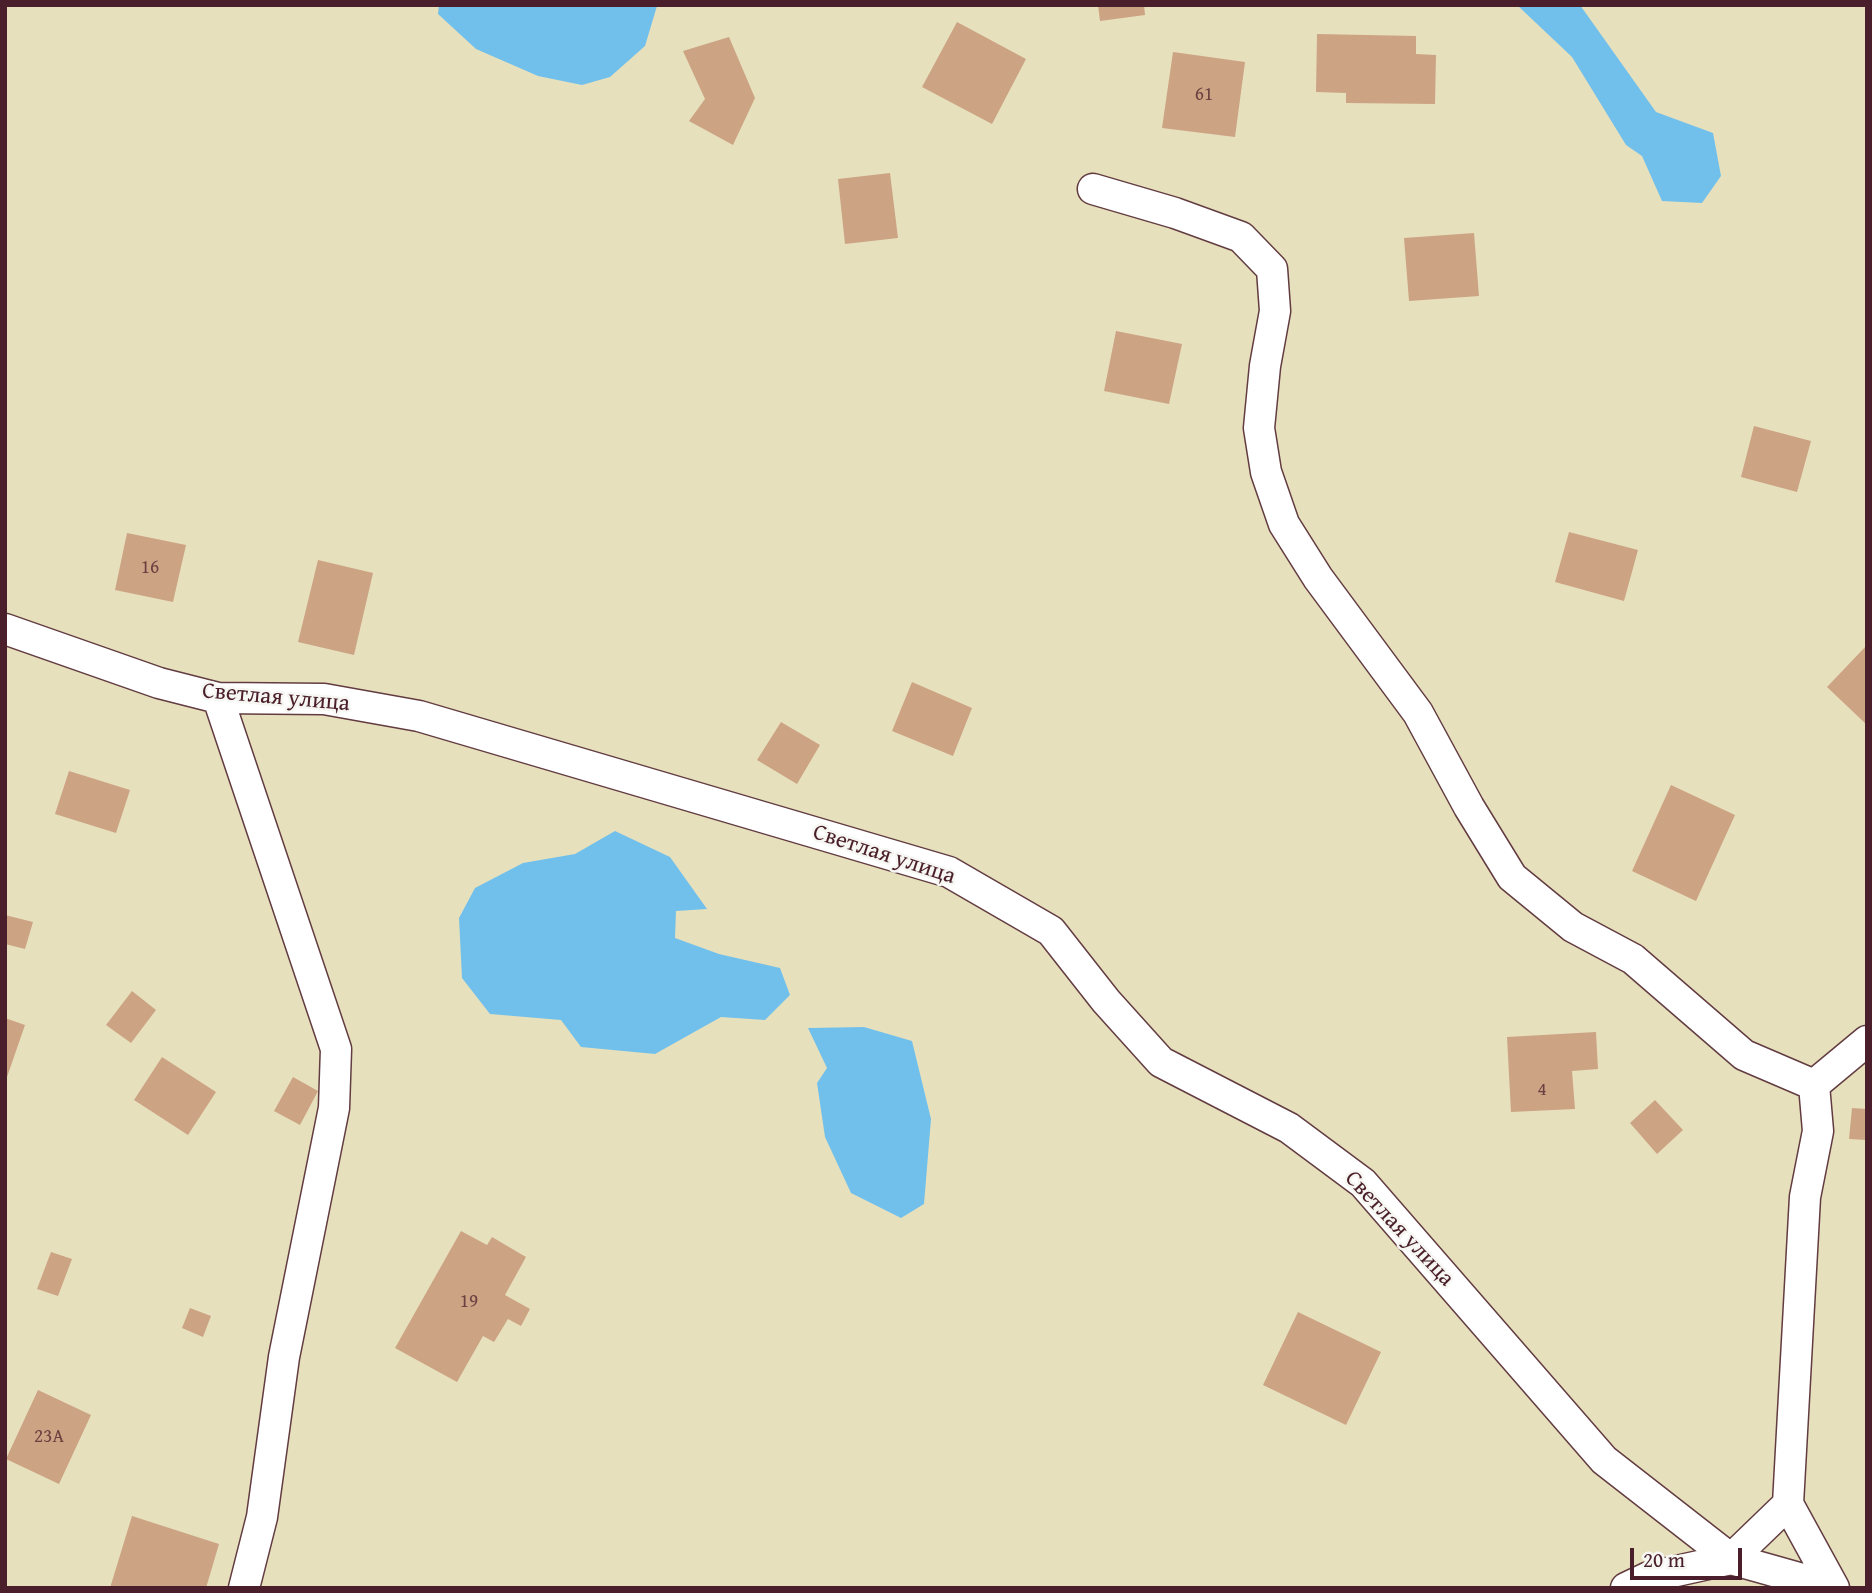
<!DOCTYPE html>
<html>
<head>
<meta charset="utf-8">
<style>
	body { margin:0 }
	#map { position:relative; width:1872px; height:1593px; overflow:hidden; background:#e7e0bd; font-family:"Gentium Book Plus",serif }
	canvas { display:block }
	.frame { position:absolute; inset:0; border:7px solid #4a1f2b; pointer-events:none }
	.scale { position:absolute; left:1630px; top:1548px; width:112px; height:32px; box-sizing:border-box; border:4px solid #4a1f2b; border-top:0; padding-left:9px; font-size:21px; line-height:24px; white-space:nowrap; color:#4a1f2b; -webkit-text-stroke:5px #f6f6f2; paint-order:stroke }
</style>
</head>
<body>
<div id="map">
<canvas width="1872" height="1593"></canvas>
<div class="frame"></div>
<div class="scale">20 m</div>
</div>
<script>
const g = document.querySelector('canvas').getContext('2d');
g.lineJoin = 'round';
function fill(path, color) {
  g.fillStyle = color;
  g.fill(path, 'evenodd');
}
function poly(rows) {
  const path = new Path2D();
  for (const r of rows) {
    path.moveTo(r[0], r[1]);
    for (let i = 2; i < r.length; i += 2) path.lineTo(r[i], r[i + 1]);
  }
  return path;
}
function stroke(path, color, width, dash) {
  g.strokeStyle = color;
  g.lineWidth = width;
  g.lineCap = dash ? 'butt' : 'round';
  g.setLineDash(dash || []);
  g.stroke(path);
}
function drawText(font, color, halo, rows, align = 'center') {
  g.font = font + ' "Gentium Book Plus",serif';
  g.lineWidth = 5;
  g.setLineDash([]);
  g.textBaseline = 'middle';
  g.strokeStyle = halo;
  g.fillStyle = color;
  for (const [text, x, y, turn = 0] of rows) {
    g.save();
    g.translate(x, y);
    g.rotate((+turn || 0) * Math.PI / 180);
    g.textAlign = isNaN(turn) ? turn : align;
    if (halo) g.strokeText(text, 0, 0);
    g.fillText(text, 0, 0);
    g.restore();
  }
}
fill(poly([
	[439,5,657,5,657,6,645,46,610,77,582,85,538,76,476,49,438,14],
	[1517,5,1580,5,1656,112,1713,133,1721,176,1702,203,1662,201,1642,156,1626,145,1572,57],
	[615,831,670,857,707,909,676,911,675,938,719,954,780,968,790,995,765,1020,721,1017,655,1054,581,1047,561,1020,490,1014,462,978,459,918,475,888,523,863,575,854],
	[864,1027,912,1041,931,1119,924,1204,901,1218,851,1193,825,1137,817,1083,827,1068,808,1028]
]), '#71c0ec');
fill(poly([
	[1098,5,1144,5,1145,15,1100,21],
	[957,22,1026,59,992,124,922,87],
	[1317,34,1416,36,1416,54,1436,55,1435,104,1346,103,1346,93,1316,92],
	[729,37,755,98,733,145,689,121,705,99,683,51],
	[1173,52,1245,62,1235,137,1162,128],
	[890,173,898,238,845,244,838,179],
	[1474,233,1479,296,1409,301,1404,238],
	[1116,331,1182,344,1169,404,1104,391],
	[1754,426,1811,441,1797,492,1741,477],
	[1569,532,1638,550,1624,601,1555,582],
	[127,533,186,545,173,602,115,590],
	[318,560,373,573,354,655,298,642],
	[1867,645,1867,725,1827,687],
	[912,682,972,708,953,756,892,731],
	[781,722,820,745,797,784,757,760],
	[69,771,130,790,116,833,55,814],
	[1671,785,1735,815,1696,901,1632,871],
	[5,915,33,922,25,949,5,944],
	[132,991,156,1010,131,1043,106,1025],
	[5,1018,25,1025,6,1080,5,1080],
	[1596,1032,1598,1069,1572,1071,1575,1109,1511,1112,1507,1037],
	[162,1057,216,1092,188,1135,134,1100],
	[293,1077,318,1091,300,1125,274,1111],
	[1655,1100,1683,1130,1657,1154,1630,1123],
	[1852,1108,1867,1109,1867,1140,1849,1139],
	[461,1231,487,1245,492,1237,526,1257,505,1295,530,1309,521,1326,508,1319,494,1342,483,1336,457,1382,395,1348],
	[51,1252,72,1259,58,1296,37,1289],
	[190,1308,211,1316,203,1337,182,1328],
	[1298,1312,1381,1352,1346,1425,1263,1385],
	[38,1390,91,1415,59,1484,6,1459],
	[132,1516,219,1544,206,1588,110,1588]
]), '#cca383');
const street = poly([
	[1093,189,1175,213,1241,237,1272,269,1275,311,1265,366,1259,428,1266,472,1284,524,1318,578,1418,713,1469,807,1512,877,1573,927,1633,959,1744,1055,1814,1085],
	[5,629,159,683,218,698,324,699,419,716,949,872,1051,931,1106,1001,1161,1062,1289,1128,1363,1183,1604,1460,1731,1559],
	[218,698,336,1049,334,1108,284,1357,262,1517,244,1588],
	[1814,1085,1818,1131,1805,1197,1788,1504,1834,1588],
	[1814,1085,1867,1041],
	[1731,1559,1788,1504],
	[1626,1588,1649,1577,1731,1559,1834,1588]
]);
stroke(street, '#623c41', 33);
stroke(street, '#fff', 30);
drawText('19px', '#6a4041', null, [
	["61",1204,95],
	["16",150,568],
	["4",1542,1090],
	["19",469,1302],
	["23А",49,1437]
]);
drawText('23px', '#4a1f2b', '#f6f6f2', [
	["Светлая улица",276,698,5],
	["Светлая улица",884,855,18],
	["Светлая улица",1399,1229,47]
]);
</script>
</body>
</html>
